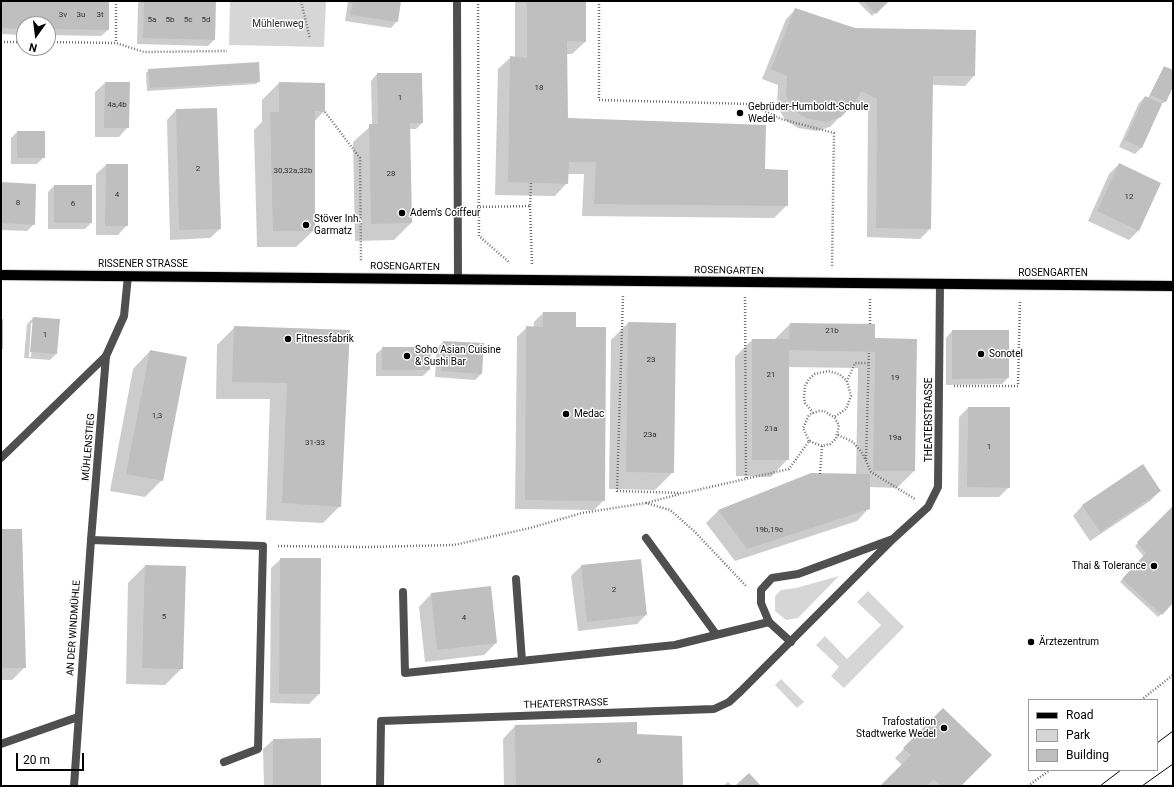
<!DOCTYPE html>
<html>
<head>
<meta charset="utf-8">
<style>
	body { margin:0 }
	#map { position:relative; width:1174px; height:787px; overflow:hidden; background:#fff; font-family:Roboto,sans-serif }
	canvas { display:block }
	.frame { position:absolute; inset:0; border:2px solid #000; pointer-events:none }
	.legend { position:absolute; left:1028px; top:699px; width:130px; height:72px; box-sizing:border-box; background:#fff; border:1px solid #999; margin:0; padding:5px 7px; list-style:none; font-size:12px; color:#000 }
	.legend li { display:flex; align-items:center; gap:8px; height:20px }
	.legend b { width:20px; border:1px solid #999 }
	.north { position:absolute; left:16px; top:16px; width:40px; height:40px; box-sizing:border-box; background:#fff; border:1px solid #999; border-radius:50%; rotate:194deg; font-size:11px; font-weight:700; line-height:16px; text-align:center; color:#000 }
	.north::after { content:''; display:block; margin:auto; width:14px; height:18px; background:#000; clip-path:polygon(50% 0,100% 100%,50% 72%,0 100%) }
	.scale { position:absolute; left:16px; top:753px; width:68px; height:18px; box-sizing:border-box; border:2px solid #000; border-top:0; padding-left:5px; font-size:12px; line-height:14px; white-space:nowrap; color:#000; -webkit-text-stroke:3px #fff; paint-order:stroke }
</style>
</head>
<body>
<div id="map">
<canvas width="1174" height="787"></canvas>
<div class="frame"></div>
<ul class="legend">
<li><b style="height:5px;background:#000"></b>Road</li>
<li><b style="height:11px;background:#d6d6d6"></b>Park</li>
<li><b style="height:11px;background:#bfbfbf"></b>Building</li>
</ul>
<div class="north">N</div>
<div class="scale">20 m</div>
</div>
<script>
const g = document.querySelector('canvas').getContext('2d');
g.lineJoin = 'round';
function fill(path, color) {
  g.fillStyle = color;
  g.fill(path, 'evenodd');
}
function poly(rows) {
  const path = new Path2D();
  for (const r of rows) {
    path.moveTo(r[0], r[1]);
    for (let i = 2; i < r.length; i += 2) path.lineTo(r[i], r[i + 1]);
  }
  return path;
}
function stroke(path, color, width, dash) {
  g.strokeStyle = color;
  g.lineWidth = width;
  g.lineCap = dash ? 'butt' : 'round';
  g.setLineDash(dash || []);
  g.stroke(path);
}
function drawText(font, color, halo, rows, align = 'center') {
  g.font = font + ' Roboto,sans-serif';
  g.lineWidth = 3;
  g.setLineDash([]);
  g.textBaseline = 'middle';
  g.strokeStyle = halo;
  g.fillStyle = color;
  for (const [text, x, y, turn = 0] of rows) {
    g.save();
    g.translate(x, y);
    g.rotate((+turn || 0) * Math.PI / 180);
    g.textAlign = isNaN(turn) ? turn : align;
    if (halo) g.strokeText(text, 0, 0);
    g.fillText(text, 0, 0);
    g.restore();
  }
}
fill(poly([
	[230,1,326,1,324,47,229,45],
	[839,576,798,618,786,620,775,611,775,596,781,590,796,588],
	[868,591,904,627,844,688,831,676,839,667,816,645,825,636,847,659,881,625,857,602],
	[781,679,804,702,797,708,775,685]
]), '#d6d6d6');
fill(poly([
	[1,1,108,1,108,30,101,36,48,35,48,24,24,24,24,35,1,34],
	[140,1,215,1,214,40,208,46,137,44,138,3],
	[348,1,400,1,397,21,391,28,345,21],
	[515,1,585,1,585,42,572,54,566,54,567,119,764,170,787,205,774,218,582,216,584,174,568,174,567,183,555,196,495,195,498,69,511,57,515,58],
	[857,1,887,1,872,16],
	[796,9,855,29,975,31,974,76,965,86,932,85,930,229,920,239,867,237,868,109,854,102,830,127,817,131,798,128,785,120,777,106,778,85,762,79,786,19],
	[1164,67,1173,71,1173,85,1165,102,1161,104,1141,148,1135,154,1119,147,1139,103,1145,97,1148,98],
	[149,70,259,81,256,84,147,91,146,73],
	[377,74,422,123,416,129,409,129,411,223,394,240,355,241,353,142,372,125,371,81],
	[105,83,129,83,128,127,119,137,95,137,95,92],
	[279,83,324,111,314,122,314,230,296,247,257,247,254,130,262,122,262,100],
	[176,110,220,229,210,238,170,240,167,120],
	[17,132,44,157,37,164,11,164,11,138],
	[1119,164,1139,230,1129,240,1088,221,1109,174],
	[106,165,127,165,127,225,118,235,96,235,96,174],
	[1,183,34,224,27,231,1,230],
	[54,186,91,223,85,229,48,229,48,192],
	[543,313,575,328,604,500,594,510,515,509,517,337,527,327,534,327,534,322],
	[33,318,56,354,50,360,24,358,27,324],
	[31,323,33,323,31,357,29,357],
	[628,323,673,472,655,490,609,489,611,340],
	[790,324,874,339,914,471,897,488,869,487,869,508,857,521,735,561,706,523,718,511,811,474,856,475,858,368,788,367,788,459,771,477,736,476,735,357,752,340,774,340],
	[235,327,349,331,340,506,323,523,266,520,270,399,216,399,217,345],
	[952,331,1008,378,1002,384,946,385,946,338],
	[443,342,482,373,475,380,435,377,437,348],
	[383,348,429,370,423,376,376,376,376,354],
	[150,351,162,480,145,497,110,491,133,369],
	[968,408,1008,488,999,497,958,497,959,417],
	[1143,466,1160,491,1150,501,1090,541,1073,516,1082,506],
	[1173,507,1173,602,1158,617,1120,582,1144,557,1135,546],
	[1,530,25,667,12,680,1,680],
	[281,559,320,559,319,694,309,704,270,703,271,568],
	[640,560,646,615,637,624,578,631,571,576,581,566],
	[145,566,182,668,165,685,126,684,128,583],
	[490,587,496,643,484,655,425,662,419,607,431,594],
	[943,709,960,786,881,786,902,765,895,758],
	[636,723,636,735,682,786,504,786,503,739,515,726],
	[273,740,320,786,264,786,263,749],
	[728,782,732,786,723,786]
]), '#0003');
fill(poly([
	[1,1,109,1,109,30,48,29,48,24,24,24,24,29,1,28],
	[144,1,216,1,215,40,143,38],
	[353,1,401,1,398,22,350,15],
	[527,1,586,1,586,42,567,41,568,118,766,125,765,169,788,170,788,206,594,204,596,162,569,162,568,184,508,182,510,56,527,58],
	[863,1,889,1,876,14],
	[795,8,855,28,976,30,975,76,933,76,931,229,876,228,877,99,861,91,857,100,841,117,827,122,808,119,794,110,786,96,787,76,771,69],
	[259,62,260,82,150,88,148,69],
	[1164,66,1173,70,1173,87,1166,102,1150,95],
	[377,73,422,73,423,123,410,123,412,223,371,224,369,124,378,124],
	[105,82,130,82,129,128,104,128],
	[279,82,325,83,325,112,315,111,315,231,273,231,270,112,279,112],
	[1145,96,1162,104,1142,148,1125,140],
	[217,108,221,229,179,230,176,109],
	[17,131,45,131,45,158,17,158],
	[1119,163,1161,183,1139,231,1097,211],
	[106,164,128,164,128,226,105,226],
	[1,182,36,184,35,225,1,223],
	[54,185,92,185,92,223,54,223],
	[543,312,576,312,576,327,606,327,605,501,525,500,526,326,543,327],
	[33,317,60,319,57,354,30,352],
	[1,319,3,319,3,349,1,349],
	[628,322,676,323,674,473,626,472],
	[790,323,875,324,875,338,917,339,915,471,873,471,875,352,789,350,789,460,752,460,752,339,789,339],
	[234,326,350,330,341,507,282,503,287,383,232,382],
	[952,330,1009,330,1009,378,952,379],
	[443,341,484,343,482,374,441,371],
	[382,347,431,347,430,370,382,370],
	[150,350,187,357,163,481,126,474],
	[968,407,1010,407,1010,488,967,487],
	[1143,464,1161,491,1100,532,1082,505],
	[811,473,870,474,870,509,747,549,718,510],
	[1173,506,1173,603,1162,615,1122,579,1146,553,1137,542],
	[1,529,22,529,26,668,1,668],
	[280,558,321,558,320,694,279,694],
	[641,559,647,615,587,622,581,565],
	[145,565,186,566,183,669,142,668],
	[491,586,497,643,437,650,431,593],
	[943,708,992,755,961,786,941,786,934,779,926,786,880,786,911,755,903,748],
	[637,722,637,734,682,736,683,786,516,786,515,725],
	[321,738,321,786,273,786,273,739],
	[749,773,761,786,735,786]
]), '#bfbfbf');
const primary = poly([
	[1,275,1173,286]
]);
stroke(primary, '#dbdbdb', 12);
stroke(poly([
	[116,1,116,43],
	[301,1,310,39],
	[478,1,479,236,510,263],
	[599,1,599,100,750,104,781,119,834,133,832,267],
	[1,42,24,42],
	[48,42,116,43,144,52,227,51],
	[325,112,360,158,361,262],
	[530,206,532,264],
	[477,207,530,206,531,183],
	[623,296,617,491,684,493,789,469,809,441,822,446,830,444,836,439,839,425,834,417,846,409,851,396,847,381,855,363,869,363],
	[745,297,746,479],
	[870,324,870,298],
	[954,386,1018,386,1020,302],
	[813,413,805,403,804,397,805,386,809,379,815,374,828,371,839,374,847,381],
	[838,435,853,442,863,454,871,472,915,499],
	[809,441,803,428,809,415,818,411,824,411,834,417],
	[866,459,869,352],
	[820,474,822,446],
	[646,503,680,494],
	[278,546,367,547,454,545,530,528,582,513,646,503,670,510,694,531,746,586],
	[1141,700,1173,675],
	[1028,786,1050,770]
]), '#717171', 2.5, [1, 2]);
stroke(poly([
	[646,538,716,634],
	[91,540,263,546,258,749,224,762],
	[516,579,522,661],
	[403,592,405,673,675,645,769,622]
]), '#4f4f4f', 8);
stroke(poly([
	[91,540,106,356]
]), '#4f4f4f', 8);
stroke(poly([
	[457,1,458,280],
	[1,458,106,356,124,316,128,276],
	[791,642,769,622,761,603,761,590,772,578,798,574,890,540],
	[1,744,78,717],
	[74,786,91,540],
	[380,786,381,721,714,709,729,702,741,691,893,539,928,507,938,487,940,284]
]), '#4f4f4f', 8);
stroke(primary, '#000', 10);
stroke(poly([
	[1157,743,1173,731],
	[1100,786,1121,770],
	[1142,786,1173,764]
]), '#000', 1);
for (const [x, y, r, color] of [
	[740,113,4,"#000"],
	[402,213,4,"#000"],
	[306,225,4,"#000"],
	[288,339,4,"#000"],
	[981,354,4,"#000"],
	[407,356,4,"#000"],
	[566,414,4,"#000"],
	[1154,566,4,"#000"],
	[1031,642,4,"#000"],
	[944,728,4,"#000"]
]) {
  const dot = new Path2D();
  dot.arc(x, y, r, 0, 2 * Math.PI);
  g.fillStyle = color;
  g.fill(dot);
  stroke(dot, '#fff', 1.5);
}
drawText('8px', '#303030', null, [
	["3v",63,15],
	["3u",81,15],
	["3t",100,15],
	["5a",152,20],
	["5b",170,20],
	["5c",188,20],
	["5d",206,20],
	["18",539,88],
	["1",400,98],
	["4a,4b",117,105],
	["2",198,169],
	["30,32a,32b",293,171],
	["28",391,174],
	["4",117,195],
	["12",1129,197],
	["8",18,203],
	["6",73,204],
	["21b",832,331],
	["1",45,335],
	["23",651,360],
	["21",771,375],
	["19",895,378],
	["1,3",157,416],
	["21a",771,429],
	["23a",650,435],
	["19a",895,438],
	["31-33",315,443],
	["1",989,447],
	["19b,19c",769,530],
	["2",614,590],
	["5",164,617],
	["4",464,618],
	["6",599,761]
]);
drawText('10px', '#2d2d2d', '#fff', [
	["Mühlenweg",278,24]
]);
drawText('10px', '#000', '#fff', [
	["Gebrüder-Humboldt-Schule",748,107],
	["Wedel",748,119],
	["Adem's Coiffeur",410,213],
	["Stöver Inh.",314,219],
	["Garmatz",314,231],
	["Fitnessfabrik",296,339],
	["Soho Asian Cuisine",415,350],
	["& Sushi Bar",415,362],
	["Sonotel",989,354],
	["Medac",574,414],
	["Thai & Tolerance",1146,566,"right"],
	["Ärztezentrum",1039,642],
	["Trafostation",936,722,"right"],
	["Stadtwerke Wedel",936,734,"right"]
], 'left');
drawText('10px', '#000', '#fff', [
	["RISSENER STRASSE",143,264],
	["ROSENGARTEN",405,267,1],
	["ROSENGARTEN",729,271,1],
	["ROSENGARTEN",1053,273],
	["THEATERSTRASSE",929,420,-90],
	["MÜHLENSTIEG",89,447,-85],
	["AN DER WINDMÜHLE",74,628,-86],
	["THEATERSTRASSE",566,704,-2]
]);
</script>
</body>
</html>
